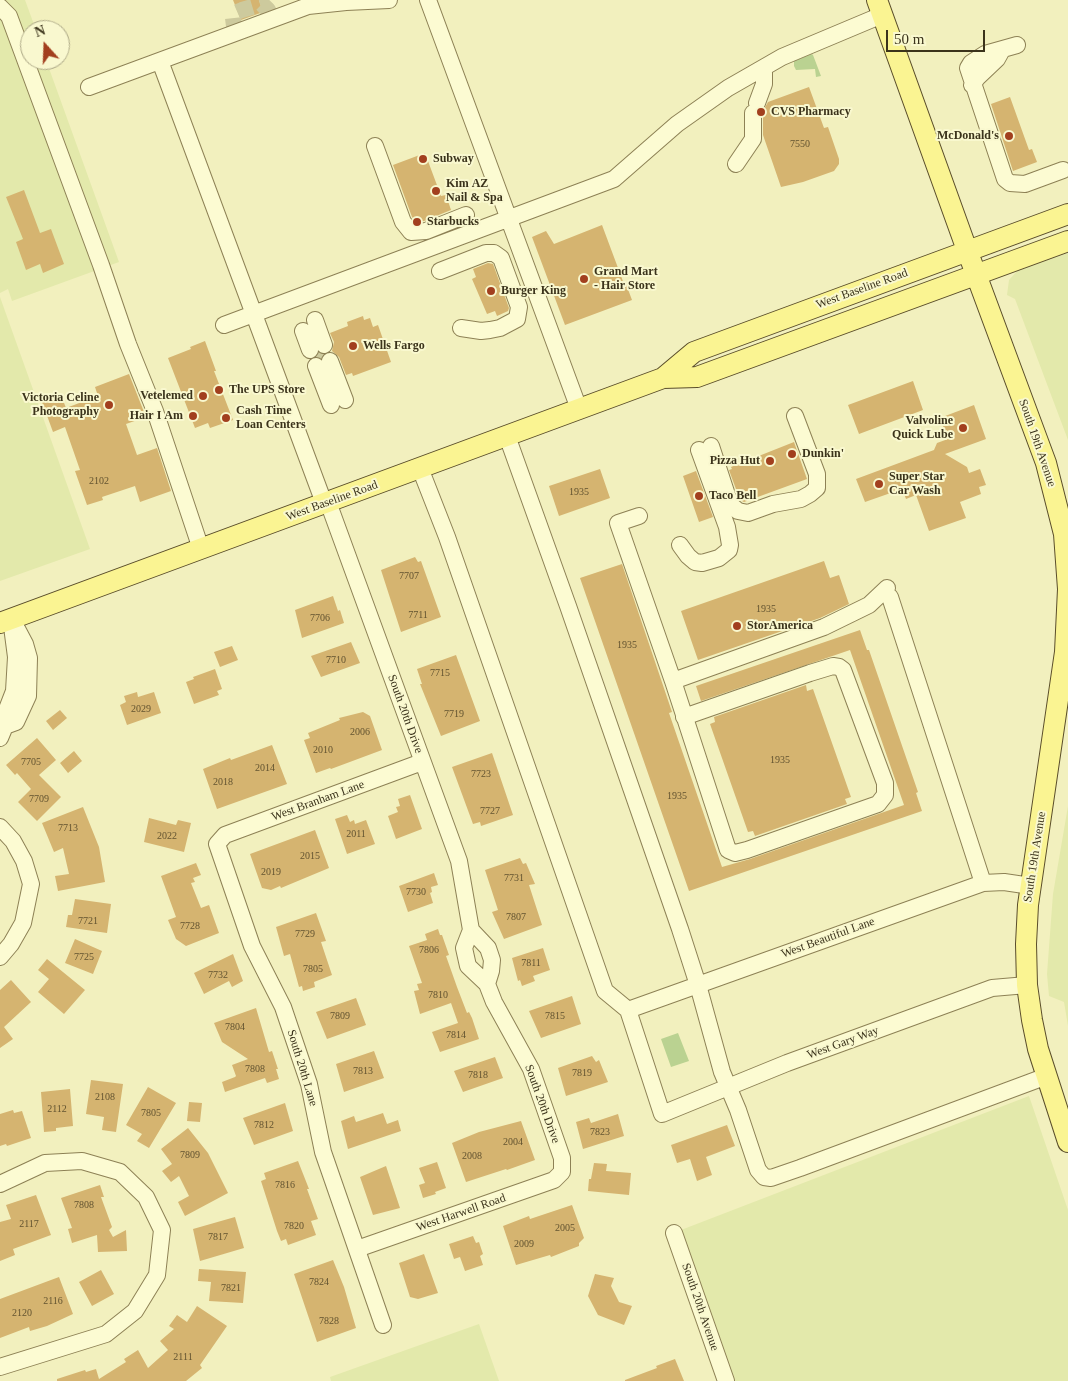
<!DOCTYPE html>
<html>
<head>
<meta charset="utf-8">
<style>
	body { margin:0 }
	#map { position:relative; width:1068px; height:1381px; overflow:hidden; background:#f2f0be; font-family:"Times New Roman",serif }
	canvas { display:block }
	.north { position:absolute; left:20px; top:20px; width:50px; height:50px; box-sizing:border-box; background:#f9f8cf; border:1px solid #ada987; border-radius:50%; rotate:340deg; font-size:14px; font-weight:700; line-height:20px; text-align:center; color:#3b331b }
	.north::after { content:''; display:block; margin:auto; width:18px; height:22px; background:#a23f1e; clip-path:polygon(50% 0,100% 100%,50% 72%,0 100%) }
	.scale { position:absolute; left:886px; top:30px; width:99px; height:22px; box-sizing:border-box; border:2px solid #3b331b; border-top:0; padding-left:6px; font-size:15px; line-height:18px; white-space:nowrap; color:#3b331b; -webkit-text-stroke:4px #f9f8cf; paint-order:stroke }
</style>
</head>
<body>
<div id="map">
<canvas width="1068" height="1381"></canvas>
<div class="north">N</div>
<div class="scale">50 m</div>
</div>
<script>
const g = document.querySelector('canvas').getContext('2d');
g.lineJoin = 'round';
function fill(path, color) {
  g.fillStyle = color;
  g.fill(path, 'evenodd');
}
function poly(rows) {
  const path = new Path2D();
  for (const r of rows) {
    path.moveTo(r[0], r[1]);
    for (let i = 2; i < r.length; i += 2) path.lineTo(r[i], r[i + 1]);
  }
  return path;
}
function stroke(path, color, width, dash) {
  g.strokeStyle = color;
  g.lineWidth = width;
  g.lineCap = dash ? 'butt' : 'round';
  g.setLineDash(dash || []);
  g.stroke(path);
}
function drawText(font, color, halo, rows, align = 'center') {
  g.font = font + ' "Times New Roman",serif';
  g.lineWidth = 4;
  g.setLineDash([]);
  g.textBaseline = 'middle';
  g.strokeStyle = halo;
  g.fillStyle = color;
  for (const [text, x, y, turn = 0] of rows) {
    g.save();
    g.translate(x, y);
    g.rotate((+turn || 0) * Math.PI / 180);
    g.textAlign = isNaN(turn) ? turn : align;
    if (halo) g.strokeText(text, 0, 0);
    g.fillText(text, 0, 0);
    g.restore();
  }
}
fill(poly([
	[0,0,25,0,36,30,30,30,30,60,46,60,119,262,12,301,8,289,0,293],
	[1068,253,1068,440,1015,299,1007,295,1009,280,1018,270],
	[0,297,90,549,0,581],
	[1068,806,1068,1026,1064,1002,1049,996,1047,974,1053,894],
	[1029,1096,1068,1210,1068,1381,731,1381,681,1230],
	[479,1324,499,1381,331,1381,330,1377]
]), '#e3e9ab');
fill(poly([
	[812,54,813,55,821,76,816,77,815,69,796,70,794,66,794,61],
	[678,1033,689,1061,671,1067,661,1039]
]), '#bad291');
fill(poly([
	[233,0,259,0,263,12,241,20],
	[809,87,824,128,828,127,839,159,839,164,834,171,803,182,781,187,763,135,763,111,768,102],
	[1010,97,1029,150,1032,149,1037,162,1013,171,991,104],
	[425,153,441,196,446,195,451,210,424,221,416,222,412,217,393,165],
	[24,190,40,233,51,229,64,264,43,273,40,264,26,270,16,242,23,239,6,197],
	[602,225,624,284,626,284,632,300,565,325,532,237,546,231,554,244],
	[488,263,493,264,509,308,508,311,497,316,495,311,487,314,472,279,476,277,473,269],
	[363,316,364,320,370,318,373,327,378,325,391,362,353,376,352,373,346,375,339,357,332,351,334,342,330,333,348,326,347,322],
	[205,341,216,371,214,371,233,420,210,428,208,423,195,428,168,358,191,349,190,347],
	[129,374,146,417,126,424,137,455,157,448,171,491,140,502,135,486,102,497,103,500,87,505,75,471,80,470,65,427,53,432,42,402,61,395,66,408,98,396,95,387],
	[913,381,923,410,859,434,848,405],
	[974,405,986,439,945,454,967,467,969,473,980,469,986,485,979,487,981,494,960,502,966,518,929,531,916,495,906,499,902,489,865,502,856,479,934,450,937,443,948,439,940,418],
	[794,442,807,479,744,502,740,500,729,470,732,469,731,467],
	[600,469,610,498,559,516,549,486],
	[696,471,713,517,699,522,683,476],
	[415,557,418,562,421,561,441,617,401,632,381,570],
	[824,561,830,578,839,575,849,604,820,618,698,660,681,611],
	[622,564,672,712,669,713,722,867,750,859,904,805,850,650,701,701,696,686,860,630,867,650,869,650,918,792,916,793,922,811,689,891,580,578],
	[333,596,338,611,340,610,344,623,302,638,295,610],
	[351,642,360,663,321,677,311,656],
	[232,646,238,660,220,667,214,652],
	[456,655,480,721,441,736,420,684,422,684,417,669],
	[215,669,222,689,217,691,219,695,194,704,186,682,194,679,193,677],
	[806,685,807,691,813,689,851,797,845,799,847,804,755,836,753,831,748,832,710,724,715,722,714,717],
	[137,692,138,697,154,692,161,713,127,725,120,705,126,702,124,696],
	[60,710,67,718,53,730,46,721],
	[363,712,370,716,382,750,331,769,330,768,316,773,304,740,310,738,308,733,340,720,339,718],
	[37,738,56,760,39,775,61,797,37,821,18,802,31,789,17,773,15,775,6,765],
	[272,745,287,784,217,809,203,769,230,758,231,760],
	[74,751,82,761,68,773,60,763],
	[492,753,513,815,481,826,480,822,473,824,452,767],
	[410,795,422,829,396,839,388,816,398,812,396,807,400,806,398,799],
	[83,807,99,847,105,882,58,891,55,876,69,874,63,848,54,852,42,823],
	[347,815,350,822,354,820,355,824,366,820,375,844,347,854,335,819],
	[149,818,176,825,178,820,191,823,184,852,144,842],
	[315,830,329,868,281,888,280,886,271,890,262,888,250,854],
	[520,858,523,864,526,863,535,884,529,885,542,925,504,939,492,912,498,910,485,870],
	[196,863,201,875,193,878,195,882,191,883,201,908,209,905,219,933,186,946,176,939,168,920,176,917,161,876],
	[434,873,438,885,431,887,432,892,430,893,433,903,408,912,399,886],
	[75,899,111,904,107,933,66,927,68,915,72,915],
	[316,913,326,941,321,942,332,975,314,982,315,987,303,991,302,986,299,987,290,954,284,956,276,927],
	[438,929,440,935,442,935,449,955,446,956,457,987,467,1013,469,1012,472,1018,479,1039,440,1052,432,1032,458,1023,451,1003,420,1014,414,991,419,990,417,984,422,983,409,946,427,940,425,934],
	[75,939,102,951,93,974,65,963],
	[543,948,550,970,533,976,535,981,522,986,520,980,518,981,512,958],
	[233,954,243,981,232,987,229,981,204,994,194,973],
	[47,959,85,990,64,1014,38,992,49,979,38,970],
	[11,980,31,1002,4,1027,13,1039,0,1048,0,990],
	[572,996,581,1024,541,1038,529,1011],
	[356,998,366,1025,327,1039,316,1012],
	[256,1008,269,1052,272,1051,278,1069,276,1069,279,1079,267,1083,265,1078,225,1092,222,1082,235,1077,236,1076,232,1065,248,1059,222,1042,214,1023],
	[374,1051,384,1078,344,1092,336,1064],
	[592,1056,596,1062,599,1060,608,1082,566,1096,558,1068],
	[495,1057,503,1078,463,1092,454,1071],
	[91,1080,123,1084,116,1132,102,1130,104,1117,86,1114],
	[148,1087,176,1103,149,1148,137,1141,142,1134,126,1125],
	[70,1089,73,1126,56,1128,56,1131,44,1132,41,1092],
	[189,1102,202,1103,200,1122,187,1121],
	[285,1103,293,1131,254,1145,243,1118],
	[13,1110,14,1113,22,1111,31,1138,7,1146,6,1144,0,1146,0,1114],
	[383,1113,387,1124,398,1120,401,1131,348,1149,341,1121,354,1116,356,1122],
	[618,1114,624,1136,583,1149,576,1122,589,1118,591,1123],
	[521,1121,535,1160,507,1170,506,1169,466,1182,452,1143,479,1132],
	[727,1125,735,1146,706,1157,712,1175,697,1181,690,1159,677,1163,671,1145],
	[188,1128,208,1153,228,1193,185,1216,178,1202,189,1196,179,1176,171,1182,162,1171,172,1164,161,1149],
	[298,1161,309,1189,307,1189,318,1219,311,1221,316,1235,288,1245,286,1239,281,1241,277,1231,261,1181,266,1179,264,1173],
	[437,1162,446,1188,435,1192,436,1194,423,1198,419,1185,425,1183,419,1168],
	[594,1163,607,1164,606,1171,631,1173,629,1195,588,1191,589,1179,591,1179],
	[386,1166,400,1208,373,1215,360,1177],
	[100,1185,104,1197,101,1197,112,1227,109,1230,113,1237,126,1230,127,1251,98,1252,97,1235,72,1243,68,1229,72,1228,61,1198],
	[36,1195,51,1235,13,1249,15,1255,0,1261,0,1222,11,1219,6,1205],
	[572,1205,584,1238,579,1243,579,1246,551,1257,550,1255,516,1265,503,1226,529,1216,530,1219],
	[235,1217,244,1248,200,1261,193,1229],
	[473,1236,476,1243,479,1242,483,1254,480,1256,483,1265,465,1271,460,1257,454,1259,449,1244],
	[424,1254,438,1293,418,1299,410,1297,399,1263],
	[333,1260,344,1287,356,1328,317,1342,294,1274],
	[199,1269,246,1272,243,1303,209,1301,211,1282,198,1281],
	[101,1270,114,1294,92,1306,79,1282],
	[595,1274,614,1278,611,1286,619,1302,632,1306,624,1325,598,1315,588,1296],
	[59,1277,73,1314,47,1326,30,1331,29,1327,0,1338,0,1299],
	[197,1306,227,1326,200,1365,202,1368,186,1381,57,1381,57,1379,85,1370,86,1372,96,1369,99,1379,126,1362,124,1359,138,1350,148,1368,168,1350,160,1341,174,1329,169,1326,177,1315,187,1322],
	[675,1359,684,1381,625,1381,625,1380,657,1368,656,1366]
]), '#d5b470');
stroke(poly([
	[235,34,233,18,235,13,242,10,262,4,268,10,272,19],
	[317,347,323,363]
]), '#cdca9d', 16, [16, 8]);
const minor = poly([
	[428,0,579,409],
	[0,7,9,16,101,265,128,344,155,411,201,549],
	[1017,45,985,54,971,63,968,68,1005,179,1010,183,1025,184,1063,170],
	[160,61,324,503],
	[972,85,977,78,997,59,1002,50],
	[89,87,308,6,346,2,389,0],
	[757,103,764,84,764,68],
	[375,146,403,222,411,232,426,231,466,215],
	[736,164,753,139,753,113],
	[440,271,486,253,494,253,501,258,519,307,517,319,500,328,490,330,481,331,461,328],
	[315,320,324,345],
	[224,325,614,179,677,124,728,88,782,57,882,15],
	[303,331,310,350],
	[330,361,345,400],
	[316,366,331,405],
	[507,436,568,606,680,929,698,985,722,1072,738,1110,758,1170,764,1177,771,1178,800,1168,1047,1076],
	[711,446,727,495,732,506,738,511,748,513,773,504,801,499,810,494,817,488,817,474,795,416],
	[420,468,447,537,605,991,628,1010,662,1114,787,1063,992,988,1027,985],
	[328,502,459,861,471,930,464,948,468,966,487,984,494,1002,531,1069,562,1158,562,1172,554,1180,357,1249],
	[639,516,618,523,673,681,824,627,869,605,887,588],
	[680,545,688,556,695,562,702,563,719,558,729,550,730,545,727,527,699,450],
	[890,597,983,883],
	[673,681,728,850,735,853,747,850,878,804,885,795,885,783,843,670,839,667,833,666,810,673,684,717],
	[5,726,16,722,28,696,29,658,25,644,16,627],
	[0,738,5,726,4,717,14,691,16,657,11,619],
	[0,827,13,841,24,861,31,884,23,923,11,944,0,957],
	[471,930,488,948,492,960,491,971,487,984],
	[628,1010,983,883,1004,882,1031,886],
	[0,1184,45,1163,82,1161,120,1172,146,1197,162,1230,157,1275,135,1311,106,1334,0,1367],
	[674,1233,726,1381],
	[383,1325,323,1152,309,1084,283,1007,252,946,217,844,225,835,422,762]
]);
const major = poly([
	[877,0,967,250,1046,463,1064,534,1068,589,1065,652,1028,905,1026,944,1027,985,1032,1020,1038,1049,1068,1142],
	[663,378,694,352,1068,214],
	[0,623,663,378,697,377,1068,241]
]);
stroke(minor, '#8d8155', 18);
stroke(major, '#5a4d2a', 22);
stroke(minor, '#fcfbd2', 16);
stroke(major, '#faf492', 20);
for (const [x, y, r, color] of [
	[761,112,5,"#a23f1e"],
	[1009,136,5,"#a23f1e"],
	[423,159,5,"#a23f1e"],
	[436,191,5,"#a23f1e"],
	[417,222,5,"#a23f1e"],
	[584,279,5,"#a23f1e"],
	[491,291,5,"#a23f1e"],
	[353,346,5,"#a23f1e"],
	[219,390,5,"#a23f1e"],
	[203,396,5,"#a23f1e"],
	[109,405,5,"#a23f1e"],
	[193,416,5,"#a23f1e"],
	[226,418,5,"#a23f1e"],
	[963,428,5,"#a23f1e"],
	[792,454,5,"#a23f1e"],
	[770,461,5,"#a23f1e"],
	[879,484,5,"#a23f1e"],
	[699,496,5,"#a23f1e"],
	[737,626,5,"#a23f1e"]
]) {
  const dot = new Path2D();
  dot.arc(x, y, r, 0, 2 * Math.PI);
  g.fillStyle = color;
  g.fill(dot);
  stroke(dot, '#f9f8cf', 2);
}
drawText('10px', '#625330', null, [
	["7550",800,144],
	["2102",99,481],
	["1935",579,492],
	["7707",409,576],
	["1935",766,609],
	["7711",418,615],
	["7706",320,618],
	["1935",627,645],
	["7710",336,660],
	["7715",440,673],
	["2029",141,709],
	["7719",454,714],
	["2006",360,732],
	["2010",323,750],
	["1935",780,760],
	["7705",31,762],
	["2014",265,768],
	["7723",481,774],
	["2018",223,782],
	["1935",677,796],
	["7709",39,799],
	["7727",490,811],
	["7713",68,828],
	["2011",356,834],
	["2022",167,836],
	["2015",310,856],
	["2019",271,872],
	["7731",514,878],
	["7730",416,892],
	["7807",516,917],
	["7721",88,921],
	["7728",190,926],
	["7729",305,934],
	["7806",429,950],
	["7725",84,957],
	["7811",531,963],
	["7805",313,969],
	["7732",218,975],
	["7810",438,995],
	["7809",340,1016],
	["7815",555,1016],
	["7804",235,1027],
	["7814",456,1035],
	["7808",255,1069],
	["7813",363,1071],
	["7819",582,1073],
	["7818",478,1075],
	["2108",105,1097],
	["2112",57,1109],
	["7805",151,1113],
	["7812",264,1125],
	["7823",600,1132],
	["2004",513,1142],
	["7809",190,1155],
	["2008",472,1156],
	["7816",285,1185],
	["7808",84,1205],
	["2117",29,1224],
	["7820",294,1226],
	["2005",565,1228],
	["7817",218,1237],
	["2009",524,1244],
	["7824",319,1282],
	["7821",231,1288],
	["2116",53,1301],
	["2120",22,1313],
	["7828",329,1321],
	["2111",183,1357]
]);
drawText('bold 12px', '#3b331b', '#f9f8cf', [
	["CVS Pharmacy",771,112],
	["McDonald's",999,136,"right"],
	["Subway",433,159],
	["Kim AZ",446,184],
	["Nail & Spa",446,198],
	["Starbucks",427,222],
	["Grand Mart",594,272],
	["- Hair Store",594,286],
	["Burger King",501,291],
	["Wells Fargo",363,346],
	["The UPS Store",229,390],
	["Vetelemed",193,396,"right"],
	["Victoria Celine",99,398,"right"],
	["Photography",99,412,"right"],
	["Cash Time",236,411],
	["Loan Centers",236,425],
	["Hair I Am",183,416,"right"],
	["Valvoline",953,421,"right"],
	["Quick Lube",953,435,"right"],
	["Dunkin'",802,454],
	["Pizza Hut",760,461,"right"],
	["Super Star",889,477],
	["Car Wash",889,491],
	["Taco Bell",709,496],
	["StorAmerica",747,626]
], 'left');
drawText('12px', '#3b331b', '#f9f8cf', [
	["West Baseline Road",862,289,-20],
	["South 19th Avenue",1037,443,71],
	["West Baseline Road",332,501,-20],
	["South 20th Drive",405,714,70],
	["West Branham Lane",318,801,-20],
	["South 19th Avenue",1035,857,-81],
	["West Beautiful Lane",828,938,-20],
	["West Gary Way",843,1043,-20],
	["South 20th Lane",302,1068,73],
	["South 20th Drive",542,1104,70],
	["West Harwell Road",461,1213,-19],
	["South 20th Avenue",700,1307,71]
]);
</script>
</body>
</html>
